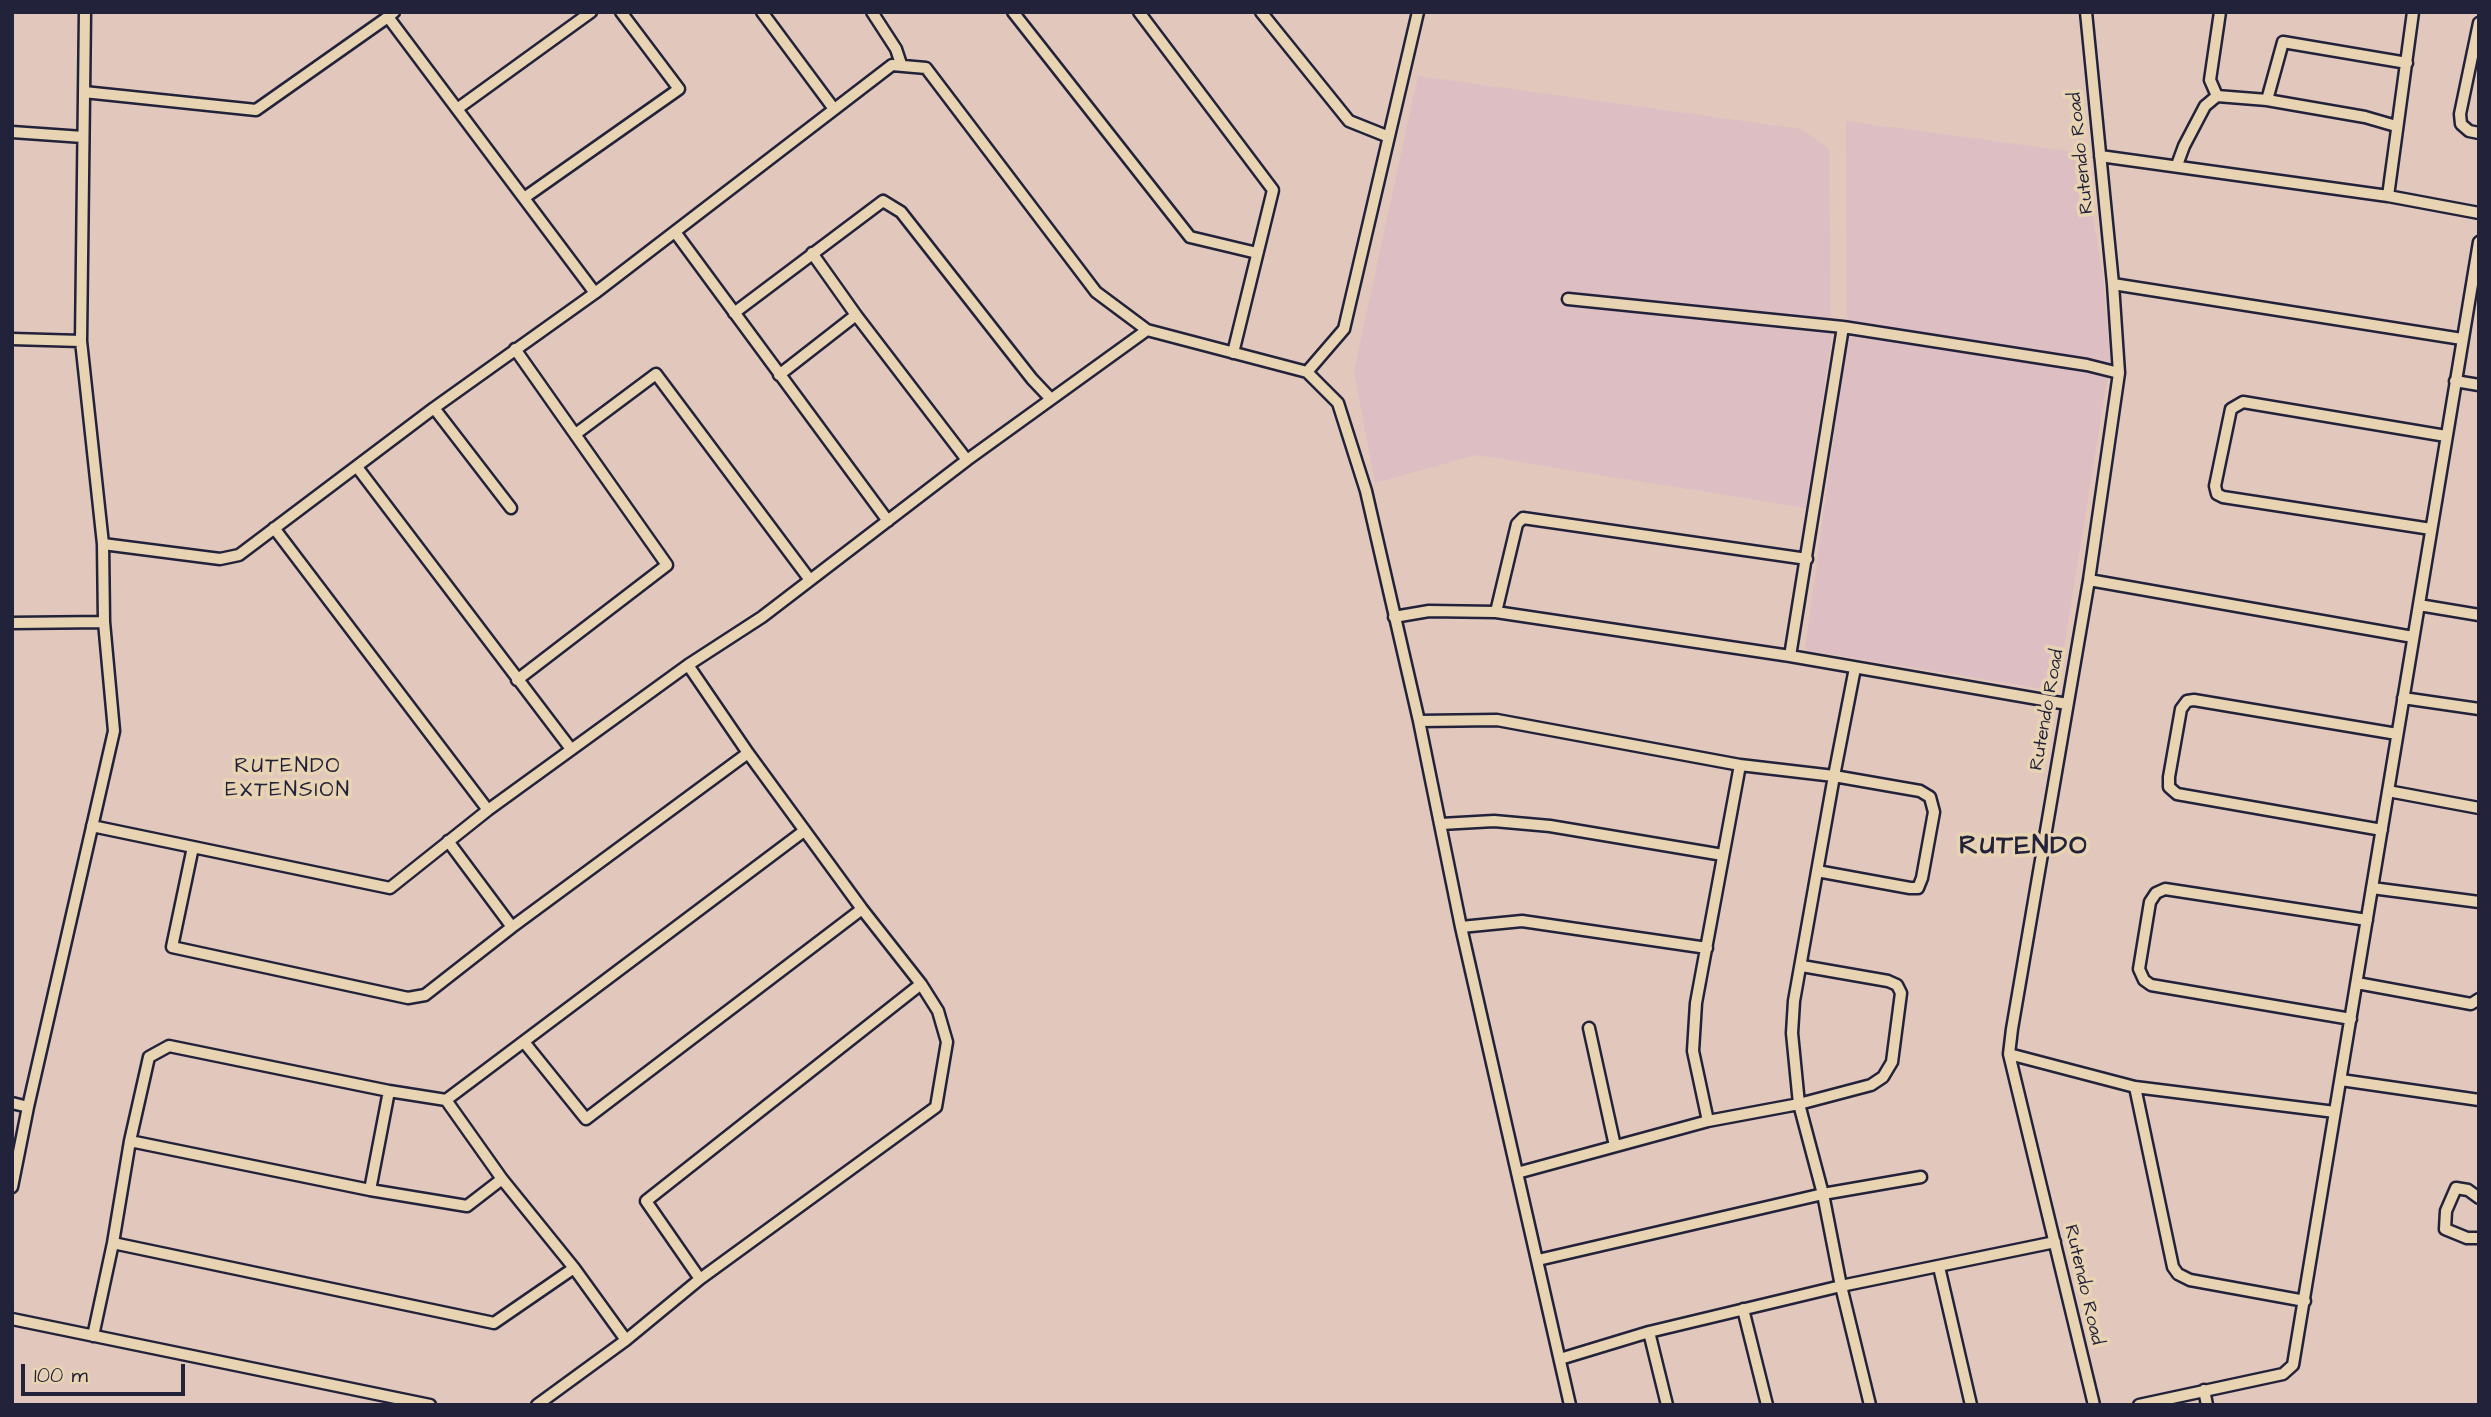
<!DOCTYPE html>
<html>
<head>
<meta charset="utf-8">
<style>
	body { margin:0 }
	#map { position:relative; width:2491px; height:1417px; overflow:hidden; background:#e1c7bc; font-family:"Architects Daughter",sans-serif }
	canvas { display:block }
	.frame { position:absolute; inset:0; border:14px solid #22223b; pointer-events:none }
	.scale { position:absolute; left:21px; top:1364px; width:164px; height:32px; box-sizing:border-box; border:4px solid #22223b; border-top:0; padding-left:9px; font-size:21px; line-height:24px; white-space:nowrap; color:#22223b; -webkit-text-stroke:5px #e8d4b2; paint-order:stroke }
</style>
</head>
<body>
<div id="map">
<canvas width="2491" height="1417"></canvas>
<div class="frame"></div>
<div class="scale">100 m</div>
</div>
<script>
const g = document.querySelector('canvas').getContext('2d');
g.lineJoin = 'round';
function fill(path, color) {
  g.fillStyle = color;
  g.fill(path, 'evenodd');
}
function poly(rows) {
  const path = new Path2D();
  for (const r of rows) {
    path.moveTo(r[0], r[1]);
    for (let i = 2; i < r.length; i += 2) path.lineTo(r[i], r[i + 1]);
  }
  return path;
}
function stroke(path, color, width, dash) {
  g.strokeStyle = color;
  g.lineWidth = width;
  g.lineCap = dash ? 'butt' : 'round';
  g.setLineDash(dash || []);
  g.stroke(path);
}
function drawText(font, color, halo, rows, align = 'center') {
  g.font = font + ' "Architects Daughter",sans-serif';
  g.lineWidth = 7;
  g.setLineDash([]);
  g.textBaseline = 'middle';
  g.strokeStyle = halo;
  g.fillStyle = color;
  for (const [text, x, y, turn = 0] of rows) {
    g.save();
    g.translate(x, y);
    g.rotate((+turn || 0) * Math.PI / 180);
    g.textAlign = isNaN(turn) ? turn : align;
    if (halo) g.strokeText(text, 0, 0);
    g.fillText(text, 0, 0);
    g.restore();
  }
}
fill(poly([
	[1418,76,1801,129,1829,149,1831,342,1806,508,1476,455,1375,483,1354,371],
	[1846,121,2082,153,2103,276,2110,361,2057,691,1805,650,1847,340]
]), '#dcbec3');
const street = poly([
	[394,12,388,17,595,293],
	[762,12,834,109],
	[872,12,896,49,901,64],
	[1013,12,1190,237,1257,253],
	[1139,12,1273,190,1233,353],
	[1261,12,1349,121,1389,137],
	[2086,12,2113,284,2119,373,2089,580,2012,1029,2009,1054,2094,1405],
	[2479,23,2460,114,2461,124,2469,131,2479,133],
	[84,92,256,110,388,17],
	[2217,96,2210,80,2220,12],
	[2267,100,2365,117,2396,126],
	[457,109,591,12],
	[12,132,83,137],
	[2100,156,2388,196,2479,213],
	[2177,165,2184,146,2205,106,2217,96,2267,100,2283,42,2407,63],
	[2388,196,2413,12],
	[524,198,679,89,621,12],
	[675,232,888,521],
	[812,253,856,315,967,460],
	[2113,284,2462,339],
	[1568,299,1843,327,2087,365,2119,373],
	[734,313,883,201,901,212,1032,379,1050,398],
	[12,339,81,341],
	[515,349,667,565,517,680],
	[1307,372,1344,329,1418,12],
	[779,375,856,315],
	[2455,381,2479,385],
	[434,408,511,508],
	[577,433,656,374,810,580],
	[357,467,571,749],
	[274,528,488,810],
	[2431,529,2223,497,2217,494,2215,486,2231,409,2243,402,2446,436],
	[103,544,220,559,239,555,434,408,595,293,892,65,926,68,1096,292,1147,330,1307,372,1338,403,1366,491,1419,721,1461,927,1570,1405],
	[2089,580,2413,637],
	[2419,605,2479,615],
	[1496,612,1517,524,1523,518,1807,559],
	[1394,617,1429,611,1496,612,1790,656,2067,704],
	[12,623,104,622],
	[1790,656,1843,327],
	[1855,668,1834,776,1794,1001,1792,1033,1799,1104,1823,1194,1841,1286,1870,1405],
	[2403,698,2479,709],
	[1419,721,1497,720,1740,765,1834,776,1920,791,1930,797,1934,812,1922,878,1918,888,1910,888,1817,871],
	[2388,791,2479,808],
	[1441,824,1494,821,1550,826,1723,855],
	[92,826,390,888,488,810,688,665,762,617,967,460,1147,330],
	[2382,830,2177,794,2169,787,2169,777,2181,709,2187,701,2194,700,2397,734],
	[448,841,512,927],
	[193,847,172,947,408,998,425,995,512,927,748,753],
	[2372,888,2479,902],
	[1461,927,1522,921,1707,948],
	[2357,983,2471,1004,2479,999],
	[2351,1019,2151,985,2144,980,2139,969,2150,902,2156,893,2165,889,2367,920],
	[1589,1028,1615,1146],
	[524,1042,586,1119,862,909],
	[2009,1054,2135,1087],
	[2341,1080,2479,1100],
	[446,1100,502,1179,574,1268,626,1340],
	[12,1103,28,1107],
	[1708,1121,1693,1051,1696,1003,1740,765],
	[130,1141,370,1190,467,1206,502,1179],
	[1517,1173,1708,1121,1799,1104,1871,1085,1883,1077,1892,1062,1901,993,1897,985,1888,981,1802,966],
	[12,1187,28,1107,114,731,104,622,103,544,81,341,85,12],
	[370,1190,389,1091],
	[2479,1198,2468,1190,2456,1188,2446,1211,2445,1229,2467,1238,2479,1238],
	[113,1243,494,1323,574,1268],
	[1538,1260,1823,1194,1921,1177],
	[1939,1267,1971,1405],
	[700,1279,646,1201,921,984],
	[2305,1301,2190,1280,2178,1274,2173,1267,2135,1087,2335,1112],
	[1743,1309,1767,1405],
	[12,1319,430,1405],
	[1649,1332,1667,1405],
	[93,1336,113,1243,130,1141,149,1057,169,1046,389,1091,446,1100,804,831],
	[1560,1359,1649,1332,1841,1286,2055,1242],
	[2204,1390,2207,1405],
	[537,1405,626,1340,700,1279,936,1107,947,1042,938,1011,921,984,862,909,748,753,688,665],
	[2139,1405,2283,1374,2293,1365,2479,242]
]);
stroke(street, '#22223b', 15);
stroke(street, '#e8d4b2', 10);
drawText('19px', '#22223b', '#e8d4b2', [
	["Rutendo Road",2082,153,-96],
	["Rutendo Road",2048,710,-80],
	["Rutendo Road",2083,1285,77]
]);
g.letterSpacing = '2px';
drawText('21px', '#22223b', '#e8d4b2', [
	["RUTENDO",288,768],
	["EXTENSION",288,792]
]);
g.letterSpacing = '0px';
g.letterSpacing = '2px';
drawText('bold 26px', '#22223b', '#e8d4b2', [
	["RUTENDO",2024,848]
]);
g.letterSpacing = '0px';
</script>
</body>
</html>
